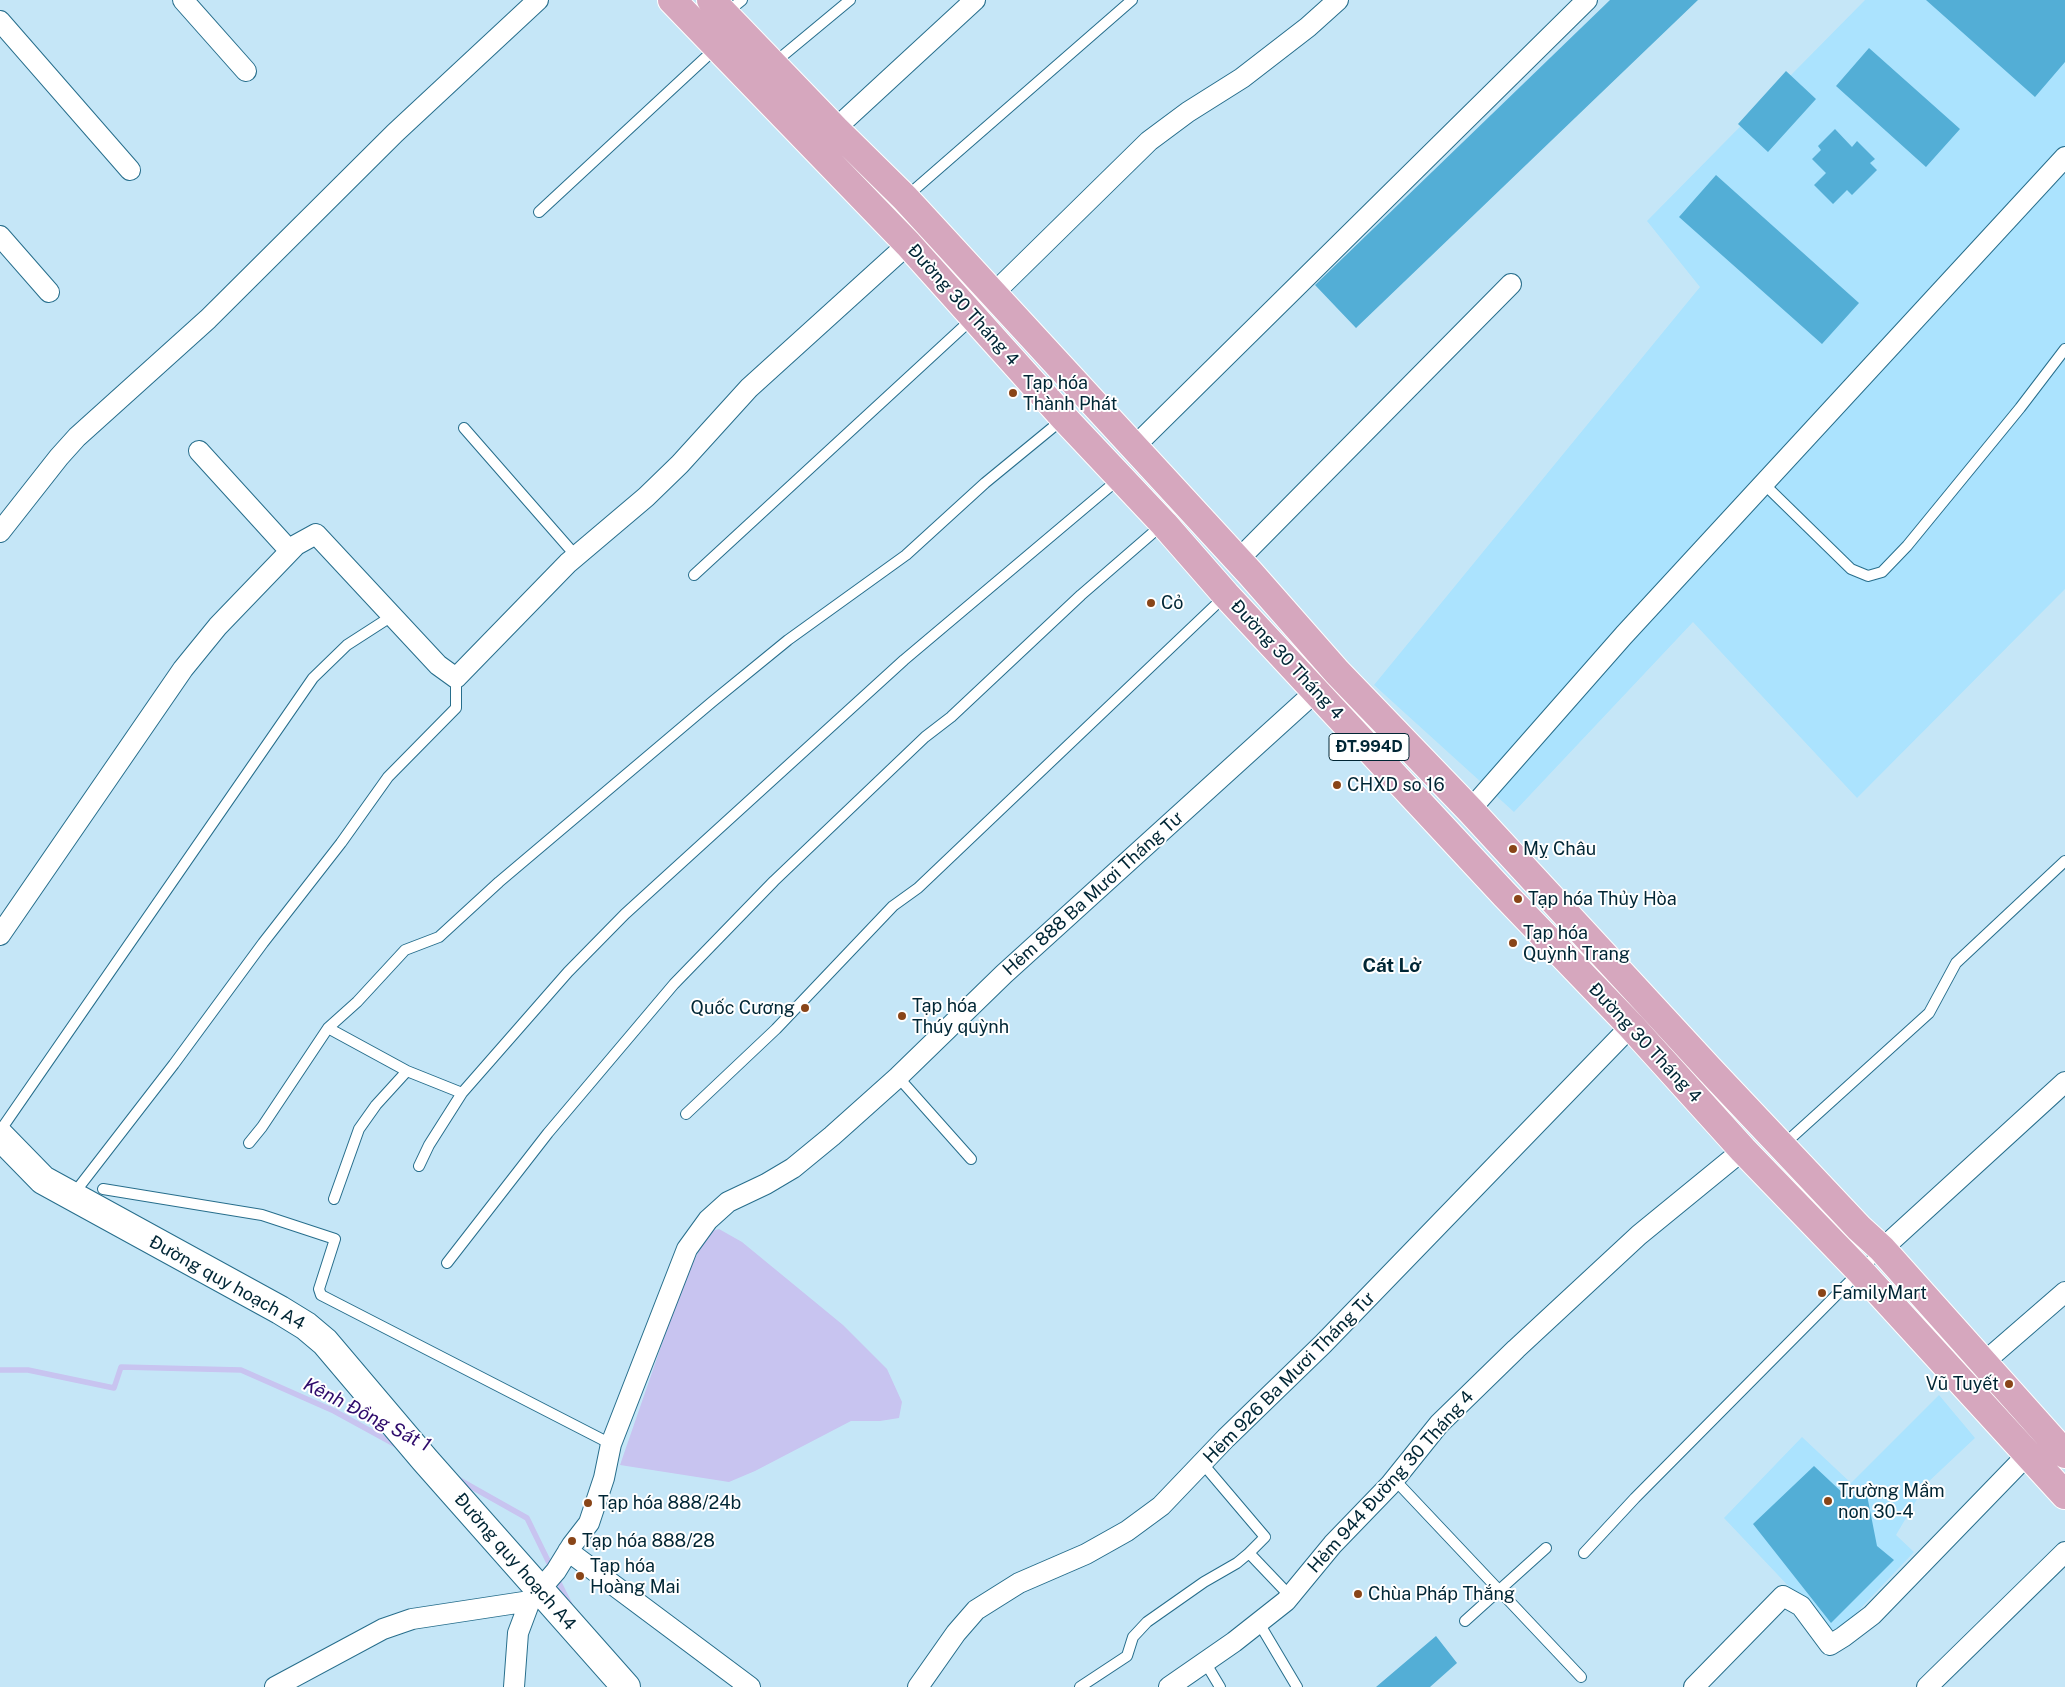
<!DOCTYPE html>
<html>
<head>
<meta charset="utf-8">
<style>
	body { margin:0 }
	canvas { display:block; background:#c5e6f7 }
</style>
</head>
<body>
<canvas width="2065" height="1687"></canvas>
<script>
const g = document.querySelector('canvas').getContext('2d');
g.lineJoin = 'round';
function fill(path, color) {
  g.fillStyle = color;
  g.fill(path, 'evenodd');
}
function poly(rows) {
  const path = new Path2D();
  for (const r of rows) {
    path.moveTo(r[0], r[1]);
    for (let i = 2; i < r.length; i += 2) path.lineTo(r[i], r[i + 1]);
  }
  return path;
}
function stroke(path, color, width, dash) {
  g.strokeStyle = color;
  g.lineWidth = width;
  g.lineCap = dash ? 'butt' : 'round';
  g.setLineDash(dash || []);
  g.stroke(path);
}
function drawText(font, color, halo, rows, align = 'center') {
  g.font = font + ' "Public Sans",sans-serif';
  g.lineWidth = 4;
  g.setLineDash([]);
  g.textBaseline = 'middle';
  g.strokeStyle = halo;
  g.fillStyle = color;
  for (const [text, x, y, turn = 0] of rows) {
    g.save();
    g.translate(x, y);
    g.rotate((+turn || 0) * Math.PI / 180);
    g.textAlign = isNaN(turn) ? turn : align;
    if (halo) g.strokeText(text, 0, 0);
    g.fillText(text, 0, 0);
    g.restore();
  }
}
fill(poly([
	[1865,0,2065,0,2065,589,1857,798,1693,622,1514,812,1374,685,1700,287,1647,221],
	[1939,1395,1975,1438,1926,1484,1896,1535,1914,1552,1843,1627,1830,1630,1724,1518,1802,1437,1851,1483]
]), '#abe3fe');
fill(poly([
	[719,1229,742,1242,843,1325,887,1369,902,1402,899,1418,880,1421,851,1421,755,1471,729,1482,620,1465,685,1277,709,1232]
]), '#c8c4f0');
stroke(poly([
	[0,1370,28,1370,114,1388,121,1367,241,1370,334,1411,398,1446],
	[456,1478,527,1518,552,1569],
	[556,1577,570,1605]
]), '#c8c4f0', 5.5);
fill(poly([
	[1610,0,1698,0,1356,328,1315,285],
	[1926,0,2065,0,2065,62,2035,97],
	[1869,48,1960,129,1926,167,1836,86],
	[1786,71,1816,99,1768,152,1738,124],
	[1835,129,1852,147,1857,141,1875,159,1870,163,1877,170,1852,195,1847,190,1833,204,1814,185,1826,173,1812,159,1821,150,1818,146],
	[1716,175,1859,303,1822,344,1679,217],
	[1814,1466,1846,1496,1867,1495,1877,1546,1894,1560,1831,1623,1753,1524],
	[1436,1636,1457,1663,1430,1687,1376,1687]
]), '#53aed6');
const lane = poly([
	[726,13,742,0],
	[774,63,850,0],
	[906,197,1132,0],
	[539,212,717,47],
	[464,428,576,556],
	[1764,484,1851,569,1868,576,1882,572,1907,546,2020,408,2065,349],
	[694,575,973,318],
	[328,1028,407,1071,462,1093],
	[898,1077,971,1159],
	[686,1114,776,1029,893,906,918,888,1225,596],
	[0,1131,313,678,347,645,392,616],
	[249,1143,262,1127,328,1028,357,1002,405,950,439,937,499,882,712,702,788,640,906,555,985,483,1063,419],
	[1782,1146,1929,1013,1956,963,2065,861],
	[419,1166,429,1145,462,1093,568,972,625,914,904,660,1120,478],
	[103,1189,262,1215,335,1239,319,1289,321,1295,611,1444],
	[72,1196,174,1064,263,943,341,843,388,777,456,708,456,678],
	[334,1199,359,1129,376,1105,407,1071],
	[447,1263,548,1133,674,984,774,881,925,737,951,717,1081,595,1163,524],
	[1203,1464,1265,1537,1249,1553,1290,1596],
	[1394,1479,1581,1677],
	[1584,1553,1635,1498,1881,1250],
	[1465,1621,1546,1548],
	[1259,1623,1297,1687],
	[1205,1662,1220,1687],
	[1080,1687,1127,1656,1133,1637,1147,1622,1204,1582,1237,1563,1249,1553]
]);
const street = poly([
	[183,0,246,71],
	[0,21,130,170],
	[835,129,975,0],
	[0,236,49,292],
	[993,294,1149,141,1188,112,1242,78,1308,27,1338,0],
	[1133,448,1587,0],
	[199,451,290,551],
	[0,532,59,457,77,437,208,319,395,133,538,0],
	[1238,560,1511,284],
	[1470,810,1624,635,2065,157],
	[0,935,183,669,218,626,296,545,316,534,438,665,456,678,568,563,646,497,680,464,749,388,908,244],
	[1882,1249,2065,1082],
	[1982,1364,2065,1292],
	[568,1551,750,1687],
	[275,1687,383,1629,412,1619,530,1601],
	[514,1687,518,1633,530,1601,556,1571,572,1545,589,1523,604,1478,611,1444,687,1249,708,1220,728,1202,766,1184,793,1168,832,1136,898,1077,1004,974,1326,682],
	[918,1687,956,1633,976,1610,1019,1583,1086,1554,1127,1531,1161,1506,1226,1438,1323,1344,1631,1026],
	[1169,1687,1234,1642,1286,1601,1333,1544,1390,1485,1439,1424,1516,1349,1639,1235,1743,1150],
	[1694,1687,1783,1596,1801,1606,1830,1645,1843,1637,1872,1615,2028,1454],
	[1927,1687,2065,1552]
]);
const secondary = poly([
	[0,1136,43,1180,280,1310,306,1326,325,1342,425,1460,626,1687]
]);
const primary = poly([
	[672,0,908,244,1064,418,1164,524,1226,595,1505,895,1631,1026,1743,1150,1860,1271,2065,1495],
	[711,0,835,129,905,198,1250,573,1337,672,1470,810,1710,1070,1859,1228,1882,1249,2065,1454]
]);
stroke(lane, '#276e8c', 12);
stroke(street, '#276e8c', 22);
stroke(secondary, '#276e8c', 30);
stroke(primary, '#fff', 30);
stroke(lane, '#fff', 10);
stroke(street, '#fff', 20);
stroke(secondary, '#fff', 28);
stroke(primary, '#d6a7be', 28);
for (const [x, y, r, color] of [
	[1013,393,5,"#894518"],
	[1151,603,5,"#894518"],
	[1337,785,5,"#894518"],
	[1513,849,5,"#894518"],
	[1518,899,5,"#894518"],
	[1513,943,5,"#894518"],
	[805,1008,5,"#894518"],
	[902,1016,5,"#894518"],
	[1822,1293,5,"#894518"],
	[2009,1384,5,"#894518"],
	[1828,1501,5,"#894518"],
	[588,1503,5,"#894518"],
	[572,1541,5,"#894518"],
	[580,1576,5,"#894518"],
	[1358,1594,5,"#894518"]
]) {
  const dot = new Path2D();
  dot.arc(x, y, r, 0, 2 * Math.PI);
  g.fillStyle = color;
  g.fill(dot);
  stroke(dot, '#fff', 2);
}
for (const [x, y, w] of [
	[1369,747,80]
]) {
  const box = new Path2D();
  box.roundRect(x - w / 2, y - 13.5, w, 27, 4);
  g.fillStyle = '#fff';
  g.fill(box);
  stroke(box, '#002635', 1);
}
drawText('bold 16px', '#002635', null, [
	["ĐT.994D",1369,747]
]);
drawText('18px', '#002635', '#fff', [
	["Đường 30 Tháng 4",963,305,48],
	["Đường 30 Tháng 4",1287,660,47],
	["Hẻm 888 Ba Mươi Tháng Tư",1093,894,-42],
	["Đường 30 Tháng 4",1645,1043,47],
	["Đường quy hoạch A4",227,1283,29],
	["Hẻm 926 Ba Mươi Tháng Tư",1289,1378,-45],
	["Hẻm 944 Đường 30 Tháng 4",1391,1482,-48],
	["Đường quy hoạch A4",515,1562,49]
]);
drawText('18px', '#002635', '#fff', [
	["Tạp hóa",1023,383],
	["Thành Phát",1023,404],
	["Cỏ",1161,603],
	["CHXD so 16",1347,785],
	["Mỵ Châu",1523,849],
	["Tạp hóa Thủy Hòa",1528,899],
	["Tạp hóa",1523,933],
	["Quỳnh Trang",1523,954],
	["Tạp hóa",912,1006],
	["Thúy quỳnh",912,1027],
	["Quốc Cương",795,1008,"right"],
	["FamilyMart",1832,1293],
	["Vũ Tuyết",1999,1384,"right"],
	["Trường Mầm",1838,1491],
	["non 30-4",1838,1512],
	["Tạp hóa 888/24b",598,1503],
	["Tạp hóa 888/28",582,1541],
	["Tạp hóa",590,1566],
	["Hoàng Mai",590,1587],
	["Chùa Pháp Thắng",1368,1594]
], 'left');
drawText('bold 19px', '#002635', '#fff', [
	["Cát Lở",1392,966]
]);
drawText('italic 19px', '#2e0b6b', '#fff', [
	["Kênh Đồng Sát 1",367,1415,27]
]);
</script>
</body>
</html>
